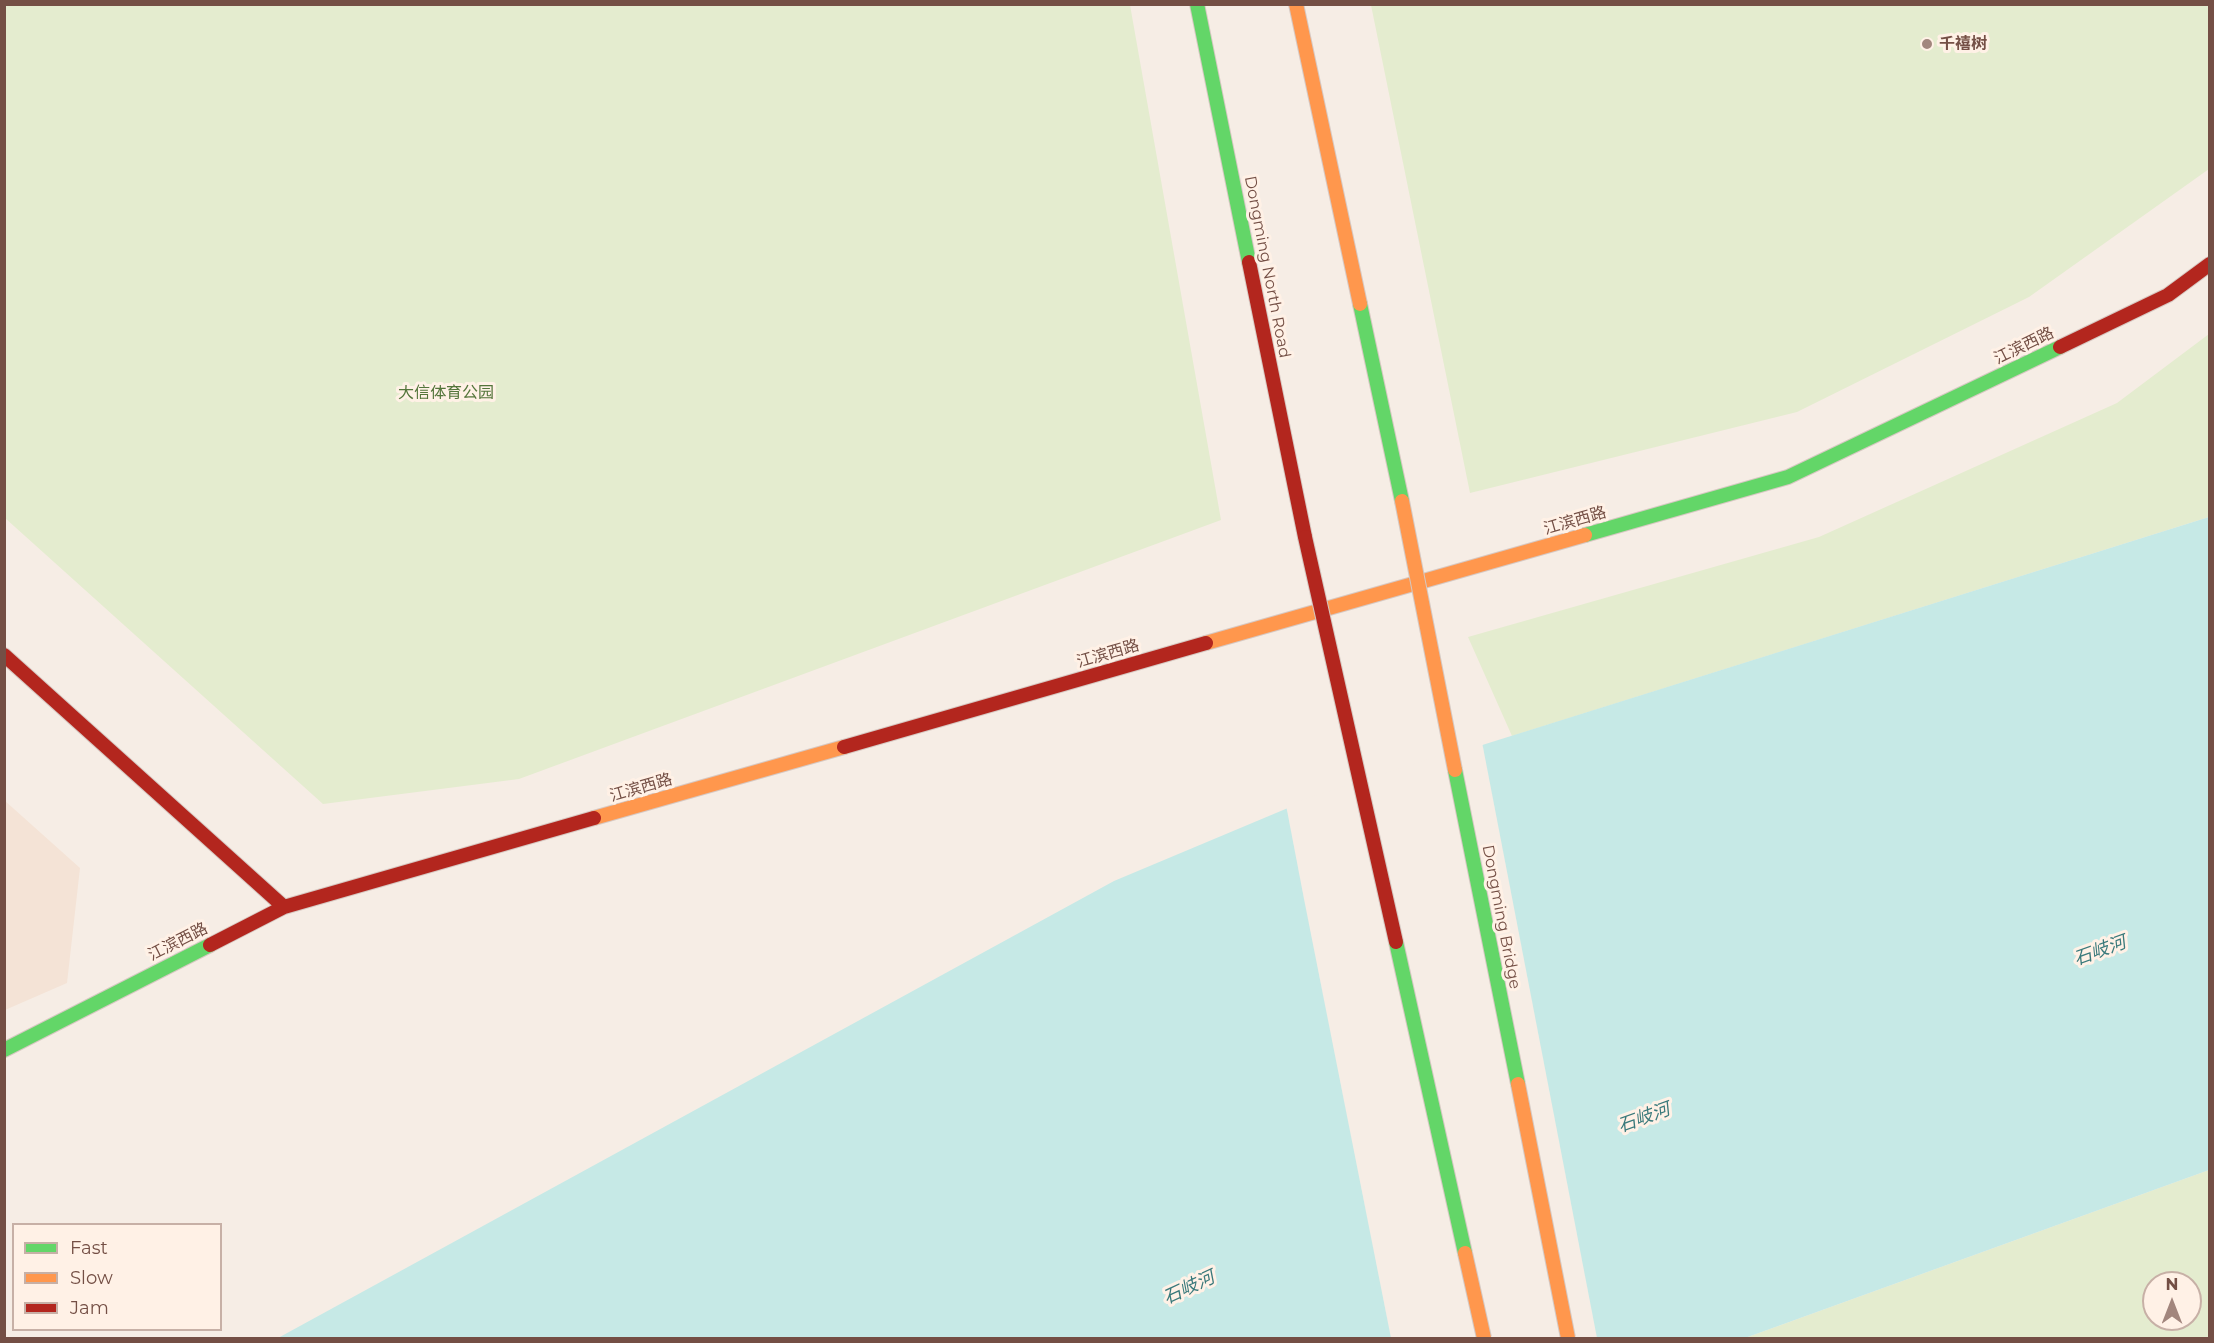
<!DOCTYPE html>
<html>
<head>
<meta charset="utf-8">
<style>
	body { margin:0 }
	#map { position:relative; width:2214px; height:1343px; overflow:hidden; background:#f6ede5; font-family:Montserrat,sans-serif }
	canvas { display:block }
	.frame { position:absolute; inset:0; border:6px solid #744f45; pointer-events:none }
	.legend { position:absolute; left:12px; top:1223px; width:210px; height:108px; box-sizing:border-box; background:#fff1e6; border:2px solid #c7b0a6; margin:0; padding:8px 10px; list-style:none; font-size:18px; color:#744f45 }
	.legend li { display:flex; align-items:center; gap:12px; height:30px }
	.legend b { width:30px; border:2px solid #c7b0a6 }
	.north { position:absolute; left:2142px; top:1271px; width:60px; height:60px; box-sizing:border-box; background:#fff1e6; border:2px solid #c7b0a6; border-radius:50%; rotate:0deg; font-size:16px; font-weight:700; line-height:24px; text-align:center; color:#744f45 }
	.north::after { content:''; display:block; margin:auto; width:21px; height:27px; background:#a2867d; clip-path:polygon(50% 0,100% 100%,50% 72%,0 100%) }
</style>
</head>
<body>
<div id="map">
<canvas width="2214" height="1343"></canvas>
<div class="frame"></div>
<ul class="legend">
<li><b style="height:8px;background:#63d668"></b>Fast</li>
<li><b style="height:8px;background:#ff974d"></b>Slow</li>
<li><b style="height:8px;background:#b3261e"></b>Jam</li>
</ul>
<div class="north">N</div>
</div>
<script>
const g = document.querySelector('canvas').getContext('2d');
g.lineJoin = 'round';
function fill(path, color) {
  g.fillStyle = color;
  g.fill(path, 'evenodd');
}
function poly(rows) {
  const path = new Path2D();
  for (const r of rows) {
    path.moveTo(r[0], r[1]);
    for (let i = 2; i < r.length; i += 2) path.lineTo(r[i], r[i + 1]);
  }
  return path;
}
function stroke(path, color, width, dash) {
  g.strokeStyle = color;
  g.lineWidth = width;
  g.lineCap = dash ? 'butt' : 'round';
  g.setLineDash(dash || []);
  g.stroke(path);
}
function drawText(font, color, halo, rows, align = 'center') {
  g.font = font + ' Montserrat,"Noto Sans SC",sans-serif';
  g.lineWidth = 6;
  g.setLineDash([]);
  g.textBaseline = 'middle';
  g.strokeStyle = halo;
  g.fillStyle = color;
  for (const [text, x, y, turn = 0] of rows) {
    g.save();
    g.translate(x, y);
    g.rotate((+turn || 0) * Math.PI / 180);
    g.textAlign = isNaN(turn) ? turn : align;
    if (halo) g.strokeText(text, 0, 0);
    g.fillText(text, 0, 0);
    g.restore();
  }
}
fill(poly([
	[4,800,80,868,67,983,5,1010]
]), '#f4e3d6');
fill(poly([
	[5,4,1130,5,1221,520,519,779,323,804,5,518],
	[1371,5,2209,5,2209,169,2029,297,1797,412,1470,493],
	[2209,334,2209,517,1512,736,1468,637,1819,537,2117,403],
	[2209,1170,2209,1338,1745,1338],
	[2154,1283,2190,1283,2190,1319,2154,1319]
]), '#e4eccf');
fill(poly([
	[2209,517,2209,1170,1745,1338,278,1338,1114,881,1307,800]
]), '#c6e9e6');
fill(poly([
	[1482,742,1597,1338,1391,1338,1304,899,1286,805]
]), '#f6ede5');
const fast = poly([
	[1197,4,1249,262],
	[1360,304,1402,501],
	[1585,535,1788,477,2060,347],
	[4,1050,210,945]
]);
const slow = poly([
	[1296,4,1360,304],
	[1206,643,1585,535],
	[594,818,844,747]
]);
const jam = poly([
	[1249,262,1305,537],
	[2060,347,2168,295,2210,264],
	[4,655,284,907],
	[844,747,1206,643],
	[210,945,284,907,594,818]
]);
stroke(fast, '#d7c8c2', 16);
stroke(slow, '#d7c8c2', 16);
stroke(jam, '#d7c8c2', 16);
stroke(fast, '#63d668', 14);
stroke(slow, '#ff974d', 14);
stroke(jam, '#b3261e', 14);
const fastBridge = poly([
	[1455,770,1518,1084],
	[1396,942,1465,1253]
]);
const slowBridge = poly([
	[1402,501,1455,770],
	[1518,1084,1568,1338],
	[1465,1253,1484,1338]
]);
const jamBridge = poly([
	[1305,537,1396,942]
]);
stroke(fastBridge, '#d5c8c2', 16, []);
stroke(slowBridge, '#d5c8c2', 16, []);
stroke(jamBridge, '#d5c8c2', 16, []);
stroke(fastBridge, '#63d668', 14);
stroke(slowBridge, '#ff974d', 14);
stroke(jamBridge, '#b3261e', 14);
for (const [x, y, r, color] of [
	[1927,44,6,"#a2867d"]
]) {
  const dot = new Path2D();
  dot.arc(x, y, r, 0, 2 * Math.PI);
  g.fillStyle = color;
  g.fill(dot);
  stroke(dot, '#fff1e6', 2);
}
drawText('bold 16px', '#744f45', '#fff1e6', [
	["千禧树",1939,44]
], 'left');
drawText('16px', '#744f45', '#fff1e6', [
	["Dongming North Road",1267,267,79],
	["江滨西路",2024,346,-26],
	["江滨西路",1575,521,-16],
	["江滨西路",1108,654,-16],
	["江滨西路",641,788,-16],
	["Dongming Bridge",1501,917,79],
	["江滨西路",178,942,-27]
]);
drawText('16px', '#54753b', '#fff1e6', [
	["大信体育公园",446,393]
]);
drawText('italic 18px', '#39797b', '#fff1e6', [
	["石岐河",2100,951,-20],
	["石岐河",1644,1118,-20],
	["石岐河",1189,1288,-25]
]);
</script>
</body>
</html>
